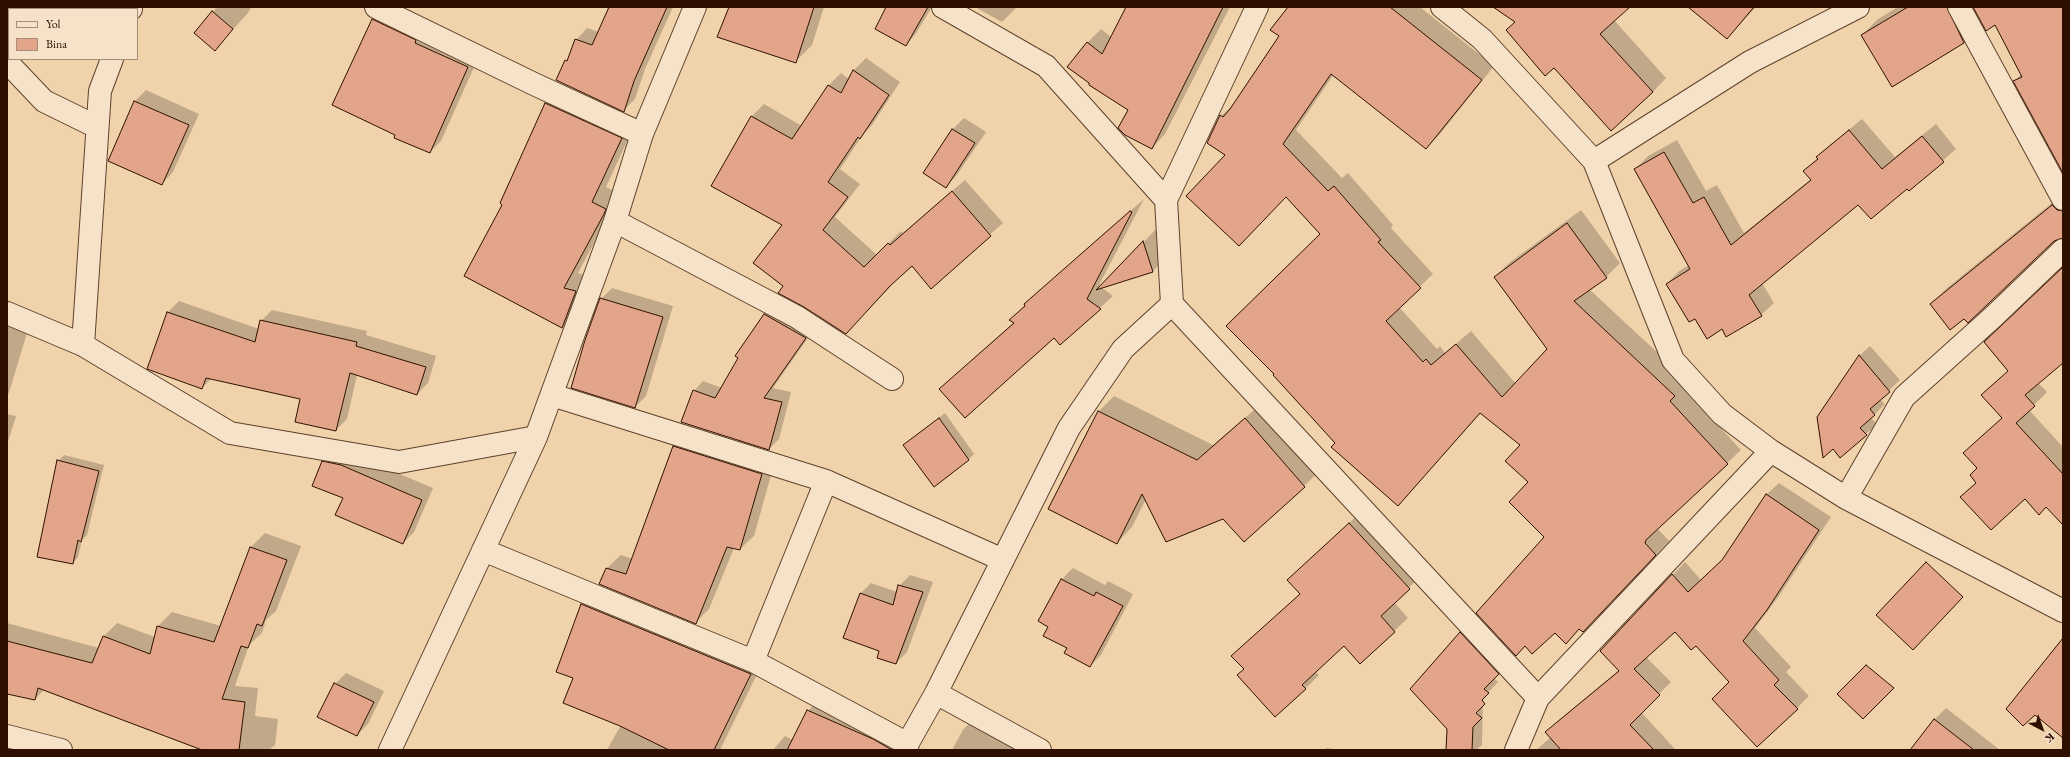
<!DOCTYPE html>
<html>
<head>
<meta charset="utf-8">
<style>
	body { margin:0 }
	#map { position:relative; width:2070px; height:757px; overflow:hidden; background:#f0d3ab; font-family:"EB Garamond",serif }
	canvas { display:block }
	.frame { position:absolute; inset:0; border:8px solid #2f1000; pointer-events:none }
	.legend { position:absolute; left:8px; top:8px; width:130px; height:52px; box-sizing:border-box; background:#f5e2c8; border:1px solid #a68e78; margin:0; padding:5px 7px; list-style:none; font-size:12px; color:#2f1000 }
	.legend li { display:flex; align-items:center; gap:8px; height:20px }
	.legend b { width:20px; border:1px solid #a68e78 }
	.north { position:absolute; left:2022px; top:709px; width:40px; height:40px; -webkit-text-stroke:3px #f5e2c8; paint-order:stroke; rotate:139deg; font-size:11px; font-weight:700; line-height:16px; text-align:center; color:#2f1000 }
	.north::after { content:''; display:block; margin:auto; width:14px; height:18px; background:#2f1000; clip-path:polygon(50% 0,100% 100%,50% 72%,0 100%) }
</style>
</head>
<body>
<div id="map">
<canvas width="2070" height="757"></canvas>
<div class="frame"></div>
<ul class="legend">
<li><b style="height:5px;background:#f5e2c8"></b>Yol</li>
<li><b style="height:11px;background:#e2a589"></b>Bina</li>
</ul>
<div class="north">K</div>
</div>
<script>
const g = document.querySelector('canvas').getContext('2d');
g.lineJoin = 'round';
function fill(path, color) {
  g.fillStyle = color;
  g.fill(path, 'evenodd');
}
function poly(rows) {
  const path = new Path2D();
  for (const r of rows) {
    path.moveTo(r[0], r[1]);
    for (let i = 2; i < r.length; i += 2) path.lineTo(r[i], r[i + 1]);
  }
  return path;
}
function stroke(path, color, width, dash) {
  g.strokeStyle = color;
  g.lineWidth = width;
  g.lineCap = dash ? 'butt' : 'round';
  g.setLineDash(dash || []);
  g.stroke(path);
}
fill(poly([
	[217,7,251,7,248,13,215,49,196,32],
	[610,7,673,7,645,69,635,99,623,111,566,61,570,57,576,40,587,28,599,32],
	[730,7,824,7,812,45,796,61],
	[887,7,932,7,915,35,906,45],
	[975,7,1017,7,1002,22],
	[1127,7,1230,7,1165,134,1152,148,1087,43,1101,29,1111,37],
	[1290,7,1420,7,1494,66,1440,134,1426,148,1334,74,1296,130,1342,178,1348,173,1393,225,1391,228,1433,274,1399,307,1437,349,1440,346,1445,353,1471,331,1516,384,1548,350,1495,277,1509,263,1581,210,1620,263,1606,277,1589,289,1688,381,1683,387,1741,450,1658,529,1669,541,1596,618,1545,537,1529,482,1521,445,1481,413,1402,500,1336,443,1322,234,1286,196,1226,155,1221,116,1235,103,1281,36],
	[1495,7,1629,7,1614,20,1666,78,1653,92,1516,21],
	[1690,7,1756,7,1727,38],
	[1898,7,1969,7,1980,26,1964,43,1892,85,1862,35,1878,19],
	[1974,7,2063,7,2063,171,2015,81,2021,74,1995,24],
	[385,9,479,56,441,141,430,152,373,20],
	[866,58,900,82,872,125,862,136,840,169,860,184,835,217,877,255,901,231,903,233,965,180,1003,223,931,287,912,264,846,333,785,286,783,225,712,185,752,116,764,104,802,126,828,86,841,73,849,79,854,70],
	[561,89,635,124,606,187,620,194,618,198,578,273,590,277,577,313,562,327,504,205,546,104],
	[146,90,199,114,173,172,162,184,135,101],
	[964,118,986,132,957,175,946,187,925,173,953,129],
	[1862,119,1895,157,1936,124,1956,149,1909,190,1907,187,1859,204,1762,283,1774,303,1761,315,1722,328,1695,317,1667,284,1679,271,1689,265,1635,169,1648,156,1677,140,1706,191,1717,185,1744,233,1811,179,1805,171,1830,145],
	[2063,194,2063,235,2054,240,1964,317,1931,304,1947,288],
	[1144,199,1099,285,1101,287,1158,227,1167,257,1153,271,1101,287,1113,296,1060,344,1054,337,940,389,1014,322,1010,320,1038,292],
	[2063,267,2063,362,2038,383,2047,392,2029,410,2063,447,2063,519,2046,506,1977,482,1978,468,2003,417,2009,370,1997,330],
	[612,288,673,306,646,396,635,407,601,299],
	[179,301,259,329,261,321,272,310,367,331,366,335,436,356,428,383,417,394,357,375,347,419,336,430,301,398,212,378,202,388,148,368,168,312],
	[775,305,815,328,773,388,791,392,779,439,769,449,694,391,703,381,722,388,740,358,737,356,765,314],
	[7,316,30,323,7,399],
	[1870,346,1900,380,1880,399,1885,404,1871,418,1877,424,1841,457,1859,356],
	[1114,396,1213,445,1261,404,1320,471,1244,541,1224,517,1146,499,1132,527,1117,543,1050,509,1099,411],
	[945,413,974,454,968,460,910,440],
	[7,414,16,416,7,445],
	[687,433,775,461,754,536,740,549,734,548,709,609,695,623,601,584,607,568,621,555,633,559,673,446],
	[334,451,352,454,433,488,414,532,403,543,344,498,323,462],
	[64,455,104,465,87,535,82,540,78,557,73,563,58,461],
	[1779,483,1831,517,1779,596,1755,628,1791,667,1786,672,1809,696,1797,708,1730,682,1696,645,1675,630,1646,657,1671,682,1641,712,1676,750,1536,750,1551,737,1546,732,1559,720,1619,670,1601,651,1685,562,1701,580,1723,559,1766,495],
	[1363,510,1422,575,1394,602,1408,618,1360,663,1345,645,1315,671,1319,675,1305,689,1245,669,1233,656,1301,593,1288,580],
	[265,533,301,546,276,611,266,620,262,633,249,645,235,686,258,688,255,716,278,719,275,745,269,750,201,750,45,689,35,699,7,693,7,623,99,648,103,637,117,623,155,637,158,626,172,612,221,626,251,547],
	[1073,568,1105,585,1108,581,1133,594,1101,655,1090,666,1068,648,1049,626,1039,621,1062,579],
	[910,575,933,582,907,652,896,663,881,650,845,637,861,593,871,583,897,592,899,586],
	[596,591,764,660,720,750,607,750,621,725,574,677,557,672,582,605],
	[1470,623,1508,663,1494,678,1498,682,1483,698,1482,745,1476,750,1468,750,1461,633],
	[346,673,384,691,368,724,357,735,335,684],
	[818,700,893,735,887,750,773,750,785,736,793,740,808,711],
	[1946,708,2000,750,1911,750,1934,720],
	[978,714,1034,750,952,750,963,730],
	[1327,748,1339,750,1324,750]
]), '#0003');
const building = poly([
	[609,7,667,7,634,81,624,112,556,80,565,60,567,61,575,39,592,45,609,7],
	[729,7,814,7,796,63,717,37,729,7],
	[886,7,928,7,906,46,875,29,886,7],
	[1126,7,1223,7,1152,149,1125,135,1118,128,1128,110,1089,85,1089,83,1067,67,1087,42,1102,54,1126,7],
	[1288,7,1390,7,1482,80,1426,149,1331,74,1283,144,1328,191,1334,186,1381,240,1378,242,1421,288,1386,321,1423,362,1426,359,1431,365,1456,344,1502,397,1547,349,1494,277,1567,223,1607,278,1574,301,1675,396,1670,401,1728,464,1646,540,1645,543,1656,555,1583,632,1579,629,1566,644,1555,633,1532,654,1525,646,1516,656,1476,613,1544,537,1509,502,1528,482,1505,461,1520,445,1480,413,1398,506,1331,447,1335,443,1273,375,1274,374,1226,326,1320,234,1286,197,1239,246,1186,196,1225,155,1207,143,1220,115,1223,117,1230,109,1279,36,1270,30,1288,7],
	[1493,7,1630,7,1600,34,1653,92,1611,131,1554,68,1545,76,1506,30,1515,22,1493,7],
	[1688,7,1754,7,1727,39,1688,7],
	[1908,7,1947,7,1964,43,1892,87,1861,35,1908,7],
	[1973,7,2063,7,2063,173,2013,81,2022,77,1995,25,1986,31,1973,7],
	[212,11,233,29,215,51,194,33,212,11],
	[372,19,416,40,415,43,468,67,430,153,394,138,395,135,332,105,372,19],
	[853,70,889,95,860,139,858,137,828,182,848,197,823,230,864,267,888,243,890,245,952,191,991,236,931,289,912,266,890,286,846,334,804,307,778,293,783,286,753,263,782,225,711,186,751,116,792,139,828,85,841,93,853,70],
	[134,101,189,125,162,185,108,161,134,101],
	[545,103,622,138,592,202,606,209,604,214,564,288,576,291,562,328,464,276,502,205,500,203,545,103],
	[952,129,975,143,946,188,923,173,952,129],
	[1849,130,1882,169,1922,136,1944,162,1909,191,1907,189,1871,219,1858,205,1749,295,1762,316,1726,337,1722,329,1707,339,1695,319,1689,322,1666,284,1690,269,1634,169,1664,152,1693,203,1704,197,1731,245,1811,180,1803,171,1818,159,1816,157,1849,130],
	[2052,205,2057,210,2063,211,2063,238,2054,241,1968,323,1964,319,1950,330,1930,304,2052,205],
	[1130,211,1132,212,1087,299,1101,309,1060,345,1054,338,965,418,939,389,1014,323,1009,320,1025,306,1024,304,1130,211],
	[1143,241,1153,272,1096,290,1143,241],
	[2063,267,2063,363,2025,395,2035,406,2016,423,2063,474,2063,525,2046,507,2039,515,2025,499,1991,530,1960,497,1976,483,1970,475,1977,468,1963,453,2002,418,1981,395,2008,371,1984,342,2063,267],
	[600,298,663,317,635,408,571,388,585,340,600,298],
	[167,312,255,342,260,320,357,342,356,346,426,367,417,395,350,373,336,431,295,422,300,399,206,378,202,389,147,369,167,312],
	[764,314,806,338,764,398,782,402,769,450,681,422,693,390,715,398,738,358,735,356,764,314],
	[1859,355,1890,392,1870,409,1875,415,1860,428,1867,435,1840,458,1833,449,1823,458,1817,417,1859,355],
	[1098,411,1197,460,1245,418,1305,487,1244,542,1223,519,1166,542,1142,494,1117,544,1048,509,1098,411],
	[939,418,969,460,934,487,903,445,939,418],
	[673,446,762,474,740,550,727,547,696,624,599,584,606,568,626,574,673,446],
	[57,460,99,471,81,542,78,540,73,564,37,557,57,460],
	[322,461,341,465,422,500,403,544,335,515,343,498,312,486,322,461],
	[1766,494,1819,530,1767,610,1743,641,1779,680,1774,685,1798,709,1757,747,1712,699,1729,682,1696,646,1691,650,1675,632,1634,669,1660,695,1630,725,1654,750,1561,750,1545,732,1619,671,1600,651,1672,574,1688,592,1722,560,1766,494],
	[1349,523,1410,589,1381,616,1395,632,1360,664,1344,646,1302,685,1306,689,1275,717,1237,675,1244,669,1231,656,1300,594,1287,580,1349,523],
	[250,547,287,560,262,626,257,624,248,648,241,646,222,699,245,702,239,750,202,750,38,688,35,700,7,694,7,641,92,663,103,636,150,654,157,626,214,642,250,547],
	[1926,562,1963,597,1913,650,1876,615,1926,562],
	[1061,579,1094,596,1096,592,1123,606,1090,667,1064,653,1067,648,1043,636,1048,627,1038,621,1061,579],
	[898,585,923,592,896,664,877,658,879,651,843,638,860,593,893,605,898,585],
	[581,604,751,674,714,750,669,750,620,726,563,703,573,678,556,672,581,604],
	[1460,632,1499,674,1484,689,1489,693,1482,700,1485,704,1476,713,1482,718,1473,727,1472,750,1446,750,1447,729,1410,689,1460,632],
	[2063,638,2063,738,2035,715,2023,726,2006,709,2063,638],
	[1866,665,1894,688,1863,719,1837,694,1866,665],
	[334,683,374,702,357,736,317,717,334,683],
	[807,710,873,739,892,750,787,750,807,710],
	[1934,719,1974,750,1910,750,1934,719]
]);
fill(building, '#e2a589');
stroke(building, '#2f1000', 1);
const minor = poly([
	[376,7,534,84,642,134],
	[943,7,1046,66,1166,200],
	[1257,7,1166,200,1172,304,1538,698],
	[1442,7,1482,39,1594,161,1673,360,1722,414,1771,451,1846,498,2063,611],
	[1959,7,2063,199],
	[131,9,131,7],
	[7,62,44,101,97,127],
	[1594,161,1750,62,1858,7],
	[615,221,797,317,892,379],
	[7,313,83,345,230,433,399,462,536,437],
	[83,345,100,91,112,59],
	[552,395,826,481],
	[1846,498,1904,397,1993,317,2063,250],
	[483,550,753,661,908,744],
	[753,661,826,481,1003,560],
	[936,693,1040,750],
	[7,736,61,750],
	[390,750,536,437,615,221,642,134,695,7],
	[904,750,936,693,1069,428,1123,349,1172,304],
	[1516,750,1538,698,1771,451]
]);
stroke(minor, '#5f412b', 24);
stroke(minor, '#f5e2c8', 22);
</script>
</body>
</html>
